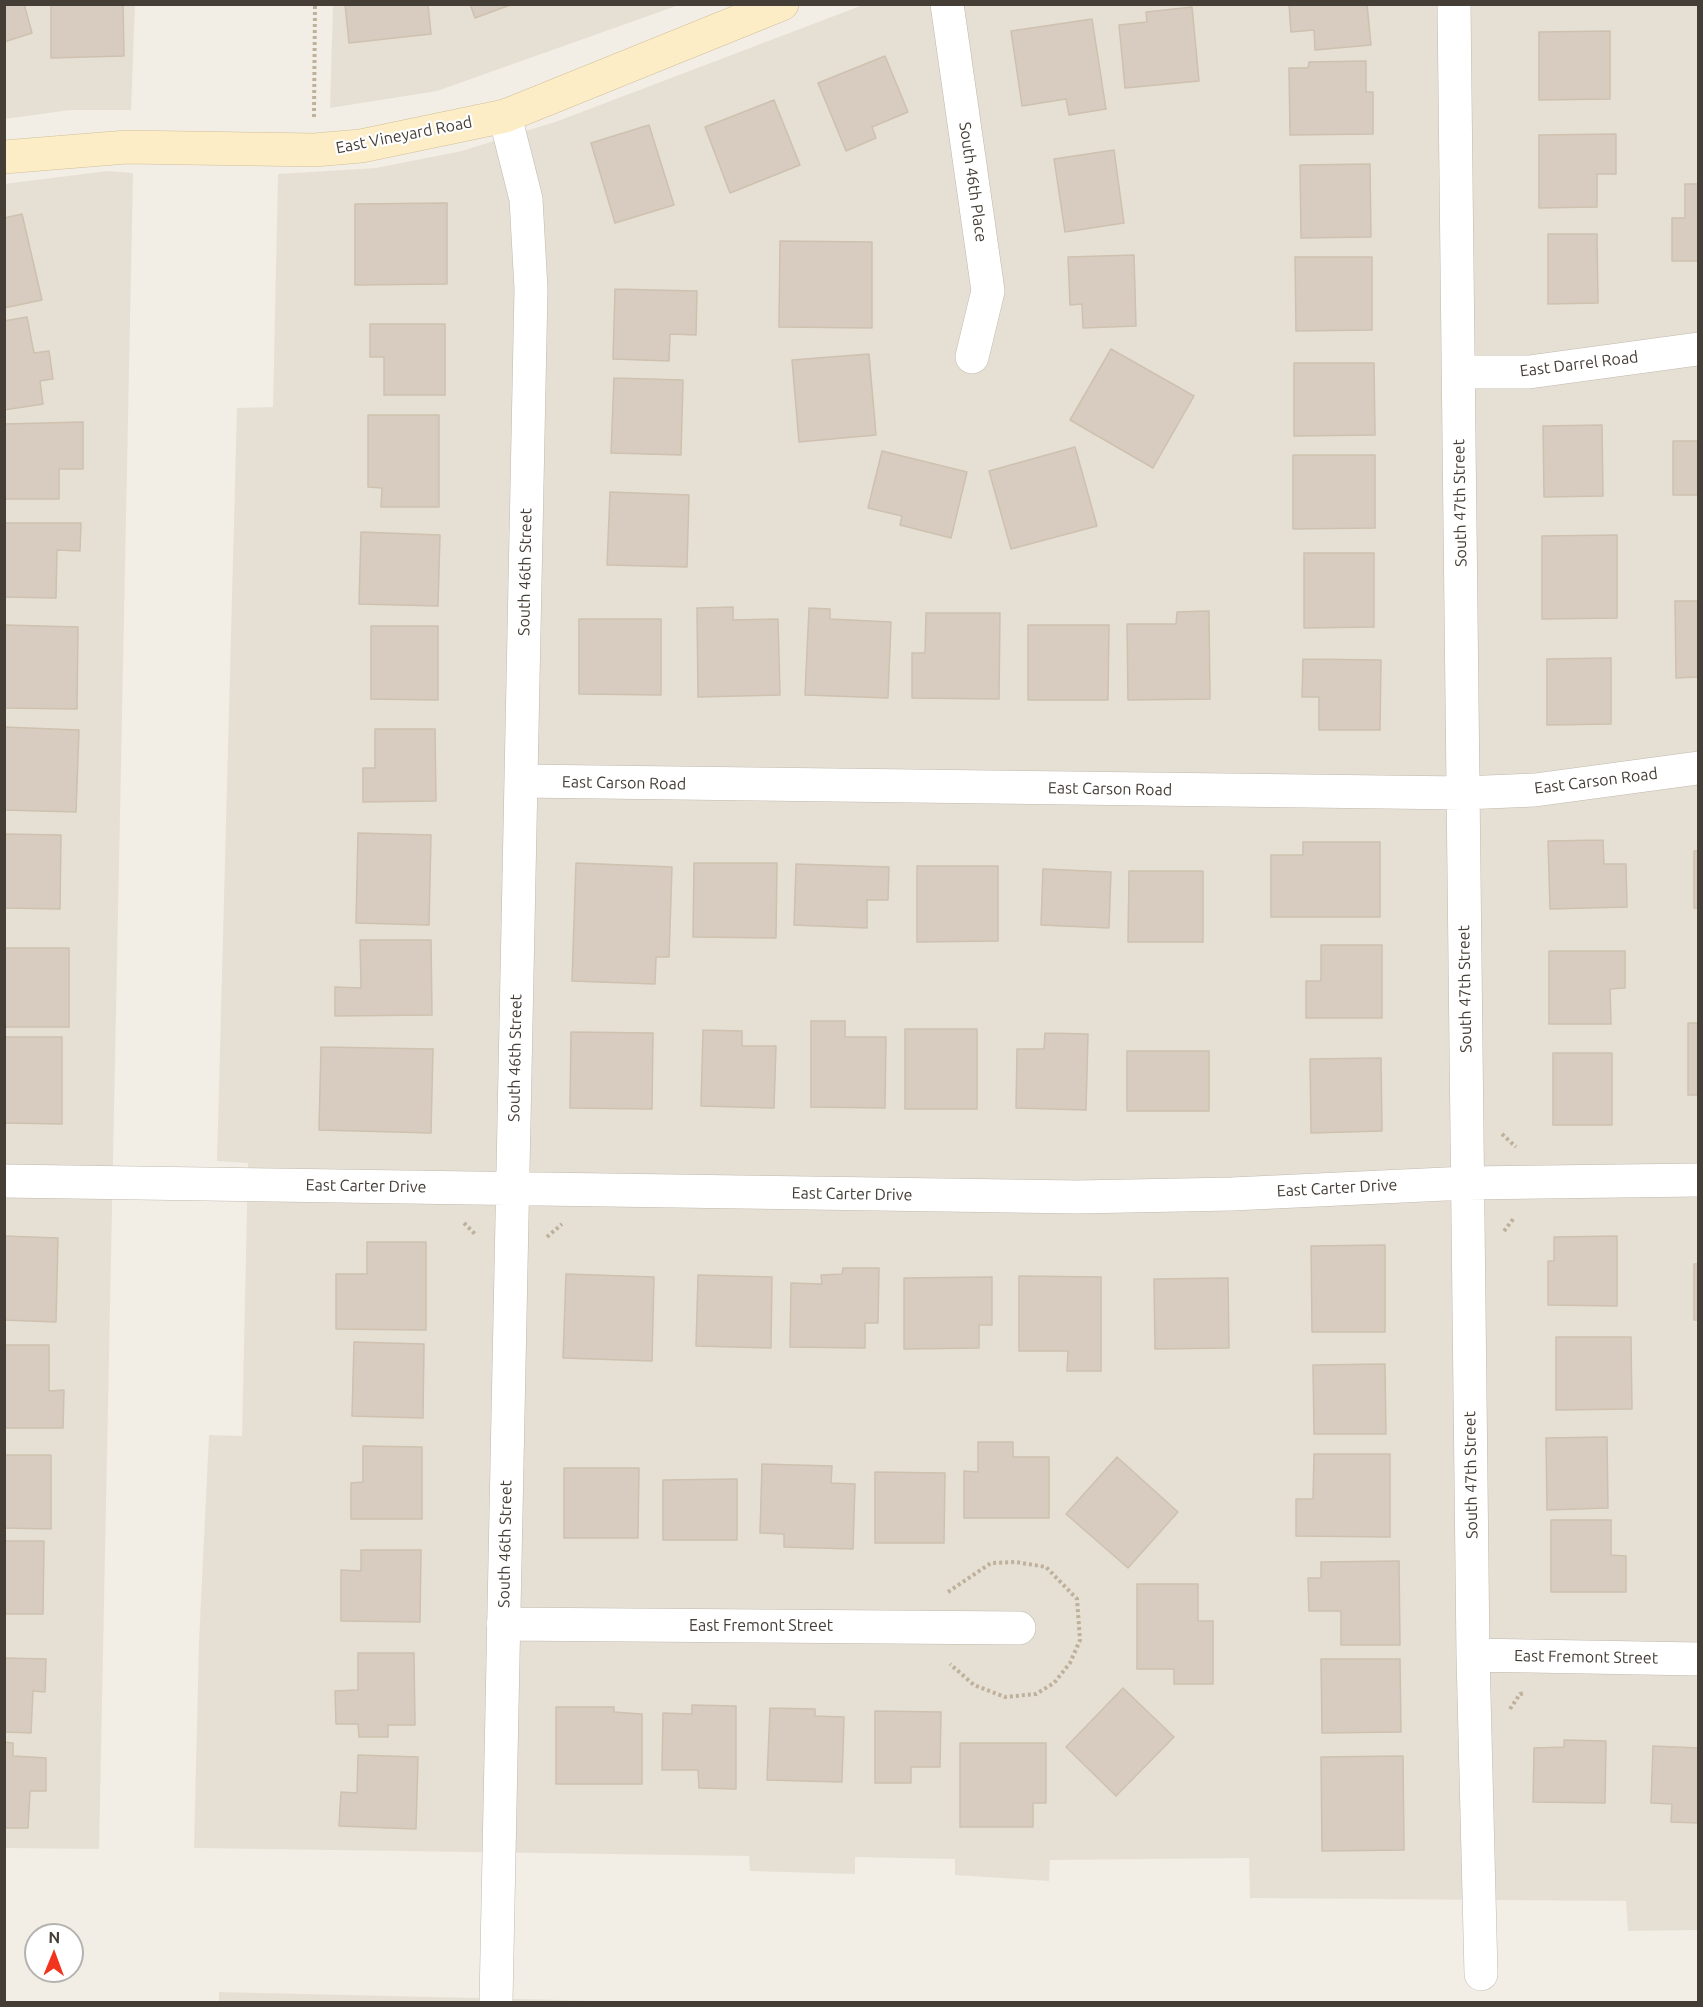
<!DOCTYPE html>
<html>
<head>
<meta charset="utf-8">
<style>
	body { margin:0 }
	#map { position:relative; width:1703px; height:2007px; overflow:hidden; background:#f2eee6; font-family:Ubuntu,sans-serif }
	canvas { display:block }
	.frame { position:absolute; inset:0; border:6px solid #453e36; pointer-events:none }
	.north { position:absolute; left:24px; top:1923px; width:60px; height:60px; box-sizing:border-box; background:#fff; border:2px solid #b5b2af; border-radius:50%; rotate:1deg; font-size:16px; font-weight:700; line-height:24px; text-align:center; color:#453e36 }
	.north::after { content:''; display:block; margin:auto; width:21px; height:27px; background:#f2341e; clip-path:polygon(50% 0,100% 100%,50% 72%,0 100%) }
</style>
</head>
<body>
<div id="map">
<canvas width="1703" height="2007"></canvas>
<div class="frame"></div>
<div class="north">N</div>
</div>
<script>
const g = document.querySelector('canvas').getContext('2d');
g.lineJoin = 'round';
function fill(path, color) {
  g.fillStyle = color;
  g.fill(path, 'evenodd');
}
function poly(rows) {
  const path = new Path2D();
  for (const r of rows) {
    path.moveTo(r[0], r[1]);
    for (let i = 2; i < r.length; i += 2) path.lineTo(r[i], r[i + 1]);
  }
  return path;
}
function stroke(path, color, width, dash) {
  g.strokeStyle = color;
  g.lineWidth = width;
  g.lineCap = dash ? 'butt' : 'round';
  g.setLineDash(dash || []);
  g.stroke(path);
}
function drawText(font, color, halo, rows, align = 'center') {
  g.font = font + ' Ubuntu,sans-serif';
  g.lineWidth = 4.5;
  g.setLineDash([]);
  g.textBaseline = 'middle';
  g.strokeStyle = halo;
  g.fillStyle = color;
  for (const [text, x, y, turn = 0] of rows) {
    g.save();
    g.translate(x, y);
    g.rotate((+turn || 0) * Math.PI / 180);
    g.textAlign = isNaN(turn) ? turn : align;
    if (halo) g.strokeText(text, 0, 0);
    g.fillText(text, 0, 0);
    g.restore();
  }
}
fill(poly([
	[4,5,135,5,131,110,70,110,5,119],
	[333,5,679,5,437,91,330,108],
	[863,5,1698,5,1698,1930,1628,1931,1626,1901,1250,1898,1249,1858,1050,1860,1049,1881,955,1875,955,1859,855,1857,855,1874,750,1871,749,1856,194,1848,199,1642,209,1435,242,1436,248,1163,217,1161,237,408,273,407,278,174,376,168,462,151,558,121],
	[108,171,133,173,99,1849,5,1848,4,184],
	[219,1992,647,2002,219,2002]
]), '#e6e0d4');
const building = poly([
	[4,4,24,4,32,33,4,42,4,4],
	[51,4,123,4,124,56,51,58,51,4],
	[345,4,428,4,431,34,349,43,345,4],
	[470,4,513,4,475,18,470,4],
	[1289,4,1367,4,1371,45,1315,50,1314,30,1291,32,1289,4],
	[1192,7,1199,81,1125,88,1119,25,1147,22,1146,12,1192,7],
	[1092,19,1106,109,1069,115,1066,99,1022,106,1011,31,1092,19],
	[1610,31,1610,99,1539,100,1539,32,1610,31],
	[885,56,908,112,872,127,876,138,846,151,818,83,885,56],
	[1366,61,1366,92,1373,92,1373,134,1290,135,1289,68,1308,68,1309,62,1366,61],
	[774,100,800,165,730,193,705,127,774,100],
	[649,125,674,205,615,223,591,143,649,125],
	[1616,134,1616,174,1597,174,1597,207,1539,208,1539,135,1616,134],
	[1114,150,1124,223,1065,232,1054,159,1114,150],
	[1370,164,1371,237,1301,238,1300,165,1370,164],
	[1685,184,1698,184,1698,261,1672,261,1672,218,1685,218,1685,184],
	[447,203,447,284,355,285,355,204,447,203],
	[22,214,42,300,4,308,4,218,22,214],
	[1548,234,1597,234,1598,303,1548,304,1548,234],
	[780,241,872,242,872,328,779,327,780,241],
	[1134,255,1136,326,1083,328,1082,304,1070,305,1068,257,1134,255],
	[1295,257,1372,257,1372,330,1296,331,1295,257],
	[615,289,697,291,696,335,670,334,669,361,613,359,615,289],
	[27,317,34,353,49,351,53,379,40,381,43,404,4,410,4,321,27,317],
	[370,324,445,324,445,395,384,395,384,357,370,357,370,324],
	[1111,349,1194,396,1153,468,1070,420,1111,349],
	[869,354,876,435,799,442,792,360,869,354],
	[1294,363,1374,363,1375,435,1294,436,1294,363],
	[614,378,683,380,681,455,611,453,614,378],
	[368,415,439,415,439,507,381,507,382,488,368,487,368,415],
	[83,422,83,469,59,469,59,499,4,499,4,424,83,422],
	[1602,425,1603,496,1544,497,1543,426,1602,425],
	[1673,441,1698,441,1698,495,1673,495,1673,441],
	[1075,447,1097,526,1011,549,989,471,1075,447],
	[882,451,967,472,951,538,900,525,902,516,868,508,882,451],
	[1293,455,1375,455,1375,528,1293,529,1293,455],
	[610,492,689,495,687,567,607,565,610,492],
	[4,523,81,523,80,551,57,550,56,598,4,597,4,523],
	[361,532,440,535,438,606,359,604,361,532],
	[1617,535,1617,618,1542,619,1542,536,1617,535],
	[1304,553,1374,553,1374,627,1304,628,1304,553],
	[1675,601,1698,601,1698,677,1676,678,1675,601],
	[733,607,733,620,778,619,780,695,698,697,697,608,733,607],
	[809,608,830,609,830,619,891,622,888,698,805,695,809,608],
	[1209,611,1210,699,1128,700,1127,624,1176,624,1177,612,1209,611],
	[926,613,1000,613,999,699,912,698,912,653,925,653,926,613],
	[579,619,661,619,661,695,579,694,579,619],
	[4,625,78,627,77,709,4,708,4,625],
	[1028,625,1109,625,1108,700,1028,700,1028,625],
	[371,626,438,626,438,700,371,699,371,626],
	[1611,658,1611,724,1547,725,1547,659,1611,658],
	[1303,659,1381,660,1380,730,1319,730,1319,697,1302,697,1303,659],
	[4,727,79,730,76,812,4,810,4,727],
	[375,729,435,729,436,801,363,802,363,768,375,768,375,729],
	[358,833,431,835,429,925,356,923,358,833],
	[4,834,61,835,60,909,4,908,4,834],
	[1603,840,1604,864,1626,864,1627,907,1550,909,1548,841,1603,840],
	[1303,842,1380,842,1380,917,1271,917,1271,855,1303,855,1303,842],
	[1694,851,1698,851,1698,908,1694,908,1694,851],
	[576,863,672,867,669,957,656,957,655,984,572,981,576,863],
	[694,863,777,863,776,938,693,937,694,863],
	[796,864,889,867,888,900,867,900,867,928,794,925,796,864],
	[917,866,998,866,998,941,917,942,917,866],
	[1043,869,1111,872,1109,928,1041,925,1043,869],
	[1129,871,1203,871,1203,942,1128,942,1129,871],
	[360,940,431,940,432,1015,335,1016,335,987,361,988,360,940],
	[1321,945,1382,945,1382,1018,1306,1018,1306,981,1321,981,1321,945],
	[4,948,69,948,69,1027,4,1027,4,948],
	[1549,951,1625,951,1625,988,1610,989,1611,1024,1549,1024,1549,951],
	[811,1021,845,1021,845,1037,886,1037,885,1108,811,1107,811,1021],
	[1688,1023,1698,1023,1698,1095,1688,1095,1688,1023],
	[905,1029,977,1029,977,1109,905,1109,905,1029],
	[703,1030,742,1031,742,1046,776,1046,774,1108,701,1106,703,1030],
	[571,1032,653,1033,652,1109,570,1108,571,1032],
	[1045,1033,1088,1034,1086,1110,1016,1108,1017,1049,1044,1049,1045,1033],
	[4,1037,62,1037,62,1124,4,1123,4,1037],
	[321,1047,433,1049,431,1133,319,1130,321,1047],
	[1127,1051,1209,1051,1209,1111,1127,1111,1127,1051],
	[1553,1053,1612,1053,1612,1125,1553,1125,1553,1053],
	[1381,1058,1382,1131,1311,1133,1310,1059,1381,1058],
	[4,1236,58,1238,56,1322,4,1320,4,1236],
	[1617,1236,1617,1306,1548,1305,1548,1261,1554,1261,1554,1237,1617,1236],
	[367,1242,426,1242,426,1330,336,1329,336,1274,367,1274,367,1242],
	[1385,1245,1385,1332,1312,1332,1311,1246,1385,1245],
	[1694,1264,1698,1264,1698,1320,1694,1320,1694,1264],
	[843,1268,879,1268,878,1323,865,1323,865,1348,790,1347,791,1283,822,1284,821,1275,842,1274,843,1268],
	[566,1274,654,1277,652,1361,563,1358,566,1274],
	[698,1275,772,1277,771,1348,696,1346,698,1275],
	[1019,1276,1101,1277,1101,1371,1067,1371,1068,1351,1019,1351,1019,1276],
	[992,1277,992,1325,979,1325,979,1348,904,1349,904,1278,992,1277],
	[1228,1278,1229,1348,1155,1349,1154,1279,1228,1278],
	[1556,1337,1631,1337,1632,1409,1556,1410,1556,1337],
	[354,1342,424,1344,423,1418,352,1416,354,1342],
	[4,1345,49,1345,49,1391,64,1390,63,1428,4,1428,4,1345],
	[1385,1364,1386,1434,1314,1434,1313,1365,1385,1364],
	[1607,1437,1608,1508,1547,1510,1546,1438,1607,1437],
	[978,1442,1013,1442,1013,1457,1049,1457,1049,1518,964,1518,964,1471,978,1472,978,1442],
	[363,1446,422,1447,422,1519,351,1519,351,1483,363,1482,363,1446],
	[1314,1454,1390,1454,1390,1537,1296,1536,1296,1499,1313,1499,1314,1454],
	[4,1455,51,1455,51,1529,4,1528,4,1455],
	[1117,1457,1178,1512,1128,1568,1066,1514,1117,1457],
	[762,1464,832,1466,831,1483,855,1484,853,1549,784,1547,784,1534,760,1533,762,1464],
	[564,1468,639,1468,638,1538,564,1538,564,1468],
	[875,1472,945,1473,944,1543,875,1543,875,1472],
	[737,1479,737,1540,663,1540,663,1480,737,1479],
	[1551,1520,1611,1520,1611,1555,1626,1556,1626,1592,1551,1592,1551,1520],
	[4,1541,44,1541,43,1614,4,1614,4,1541],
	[361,1550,421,1550,420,1622,341,1621,341,1570,361,1571,361,1550],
	[1399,1561,1400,1645,1341,1645,1341,1611,1309,1611,1308,1578,1321,1578,1321,1562,1399,1561],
	[1137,1584,1198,1584,1198,1621,1213,1621,1213,1684,1174,1684,1174,1669,1137,1669,1137,1584],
	[358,1653,414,1653,415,1725,388,1725,388,1737,359,1737,358,1724,336,1724,335,1691,358,1690,358,1653],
	[4,1658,46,1659,45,1692,33,1691,31,1733,4,1732,4,1658],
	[1321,1659,1400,1659,1401,1732,1322,1733,1321,1659],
	[1123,1688,1174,1737,1116,1796,1066,1747,1123,1688],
	[692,1705,736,1706,736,1789,699,1788,698,1770,662,1770,663,1713,692,1714,692,1705],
	[556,1707,614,1707,614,1712,642,1714,642,1784,556,1784,556,1707],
	[770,1708,815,1709,815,1716,844,1717,842,1782,767,1780,770,1708],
	[875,1711,941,1712,940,1767,911,1767,911,1783,875,1783,875,1711],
	[1564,1740,1606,1741,1605,1803,1533,1802,1534,1748,1564,1747,1564,1740],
	[4,1742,13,1743,13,1756,46,1758,46,1791,30,1791,28,1828,4,1828,4,1742],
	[960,1743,1046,1743,1046,1803,1033,1803,1033,1827,960,1827,960,1743],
	[1653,1746,1698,1748,1698,1823,1671,1822,1672,1804,1651,1803,1653,1746],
	[358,1755,418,1757,416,1829,339,1826,341,1792,357,1793,358,1755],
	[1403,1756,1404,1850,1322,1851,1321,1757,1403,1756]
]);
fill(building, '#d7ccbf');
stroke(building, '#cec1af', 1.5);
const street = poly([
	[947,4,988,291,972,357],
	[1454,4,1473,1655,1481,1974],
	[1459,372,1529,372,1698,349],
	[521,781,1463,793,1535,790,1698,768],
	[4,1181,1078,1197,1232,1194,1467,1183,1698,1180],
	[503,1624,1019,1628],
	[1473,1655,1698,1659],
	[496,2002,531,289,526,199,505,116]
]);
const secondary = poly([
	[4,157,127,147,314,150,361,146,505,116,782,4]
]);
stroke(street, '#c0b8ac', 34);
stroke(secondary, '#d1bf98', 34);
stroke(poly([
	[314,117,315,4],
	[1502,1134,1516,1147],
	[464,1223,476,1235],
	[1504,1231,1514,1218],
	[547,1237,562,1224],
	[948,1592,991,1563,1016,1562,1046,1567,1077,1599,1080,1640,1070,1663,1054,1683,1036,1694,1005,1697,974,1685,950,1664],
	[1510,1709,1520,1694,1525,1693]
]), '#bfb09b', 4, [3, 3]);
stroke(street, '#fff', 33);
stroke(secondary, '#fcedc6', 33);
drawText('16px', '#453e36', '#fff', [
	["East Vineyard Road",404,135,-11],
	["South 46th Place",973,182,82],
	["East Darrel Road",1579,364,-7],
	["South 47th Street",1460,503,-91],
	["South 46th Street",525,572,-89],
	["East Carson Road",1596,781,-7],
	["East Carson Road",624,783,1],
	["East Carson Road",1110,789,1],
	["South 47th Street",1465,989,-91],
	["South 46th Street",515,1058,-89],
	["East Carter Drive",366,1186,1],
	["East Carter Drive",1337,1188,-3],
	["East Carter Drive",852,1194,1],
	["South 47th Street",1471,1475,-91],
	["South 46th Street",505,1544,-89],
	["East Fremont Street",761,1626],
	["East Fremont Street",1586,1657,1]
]);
</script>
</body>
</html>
